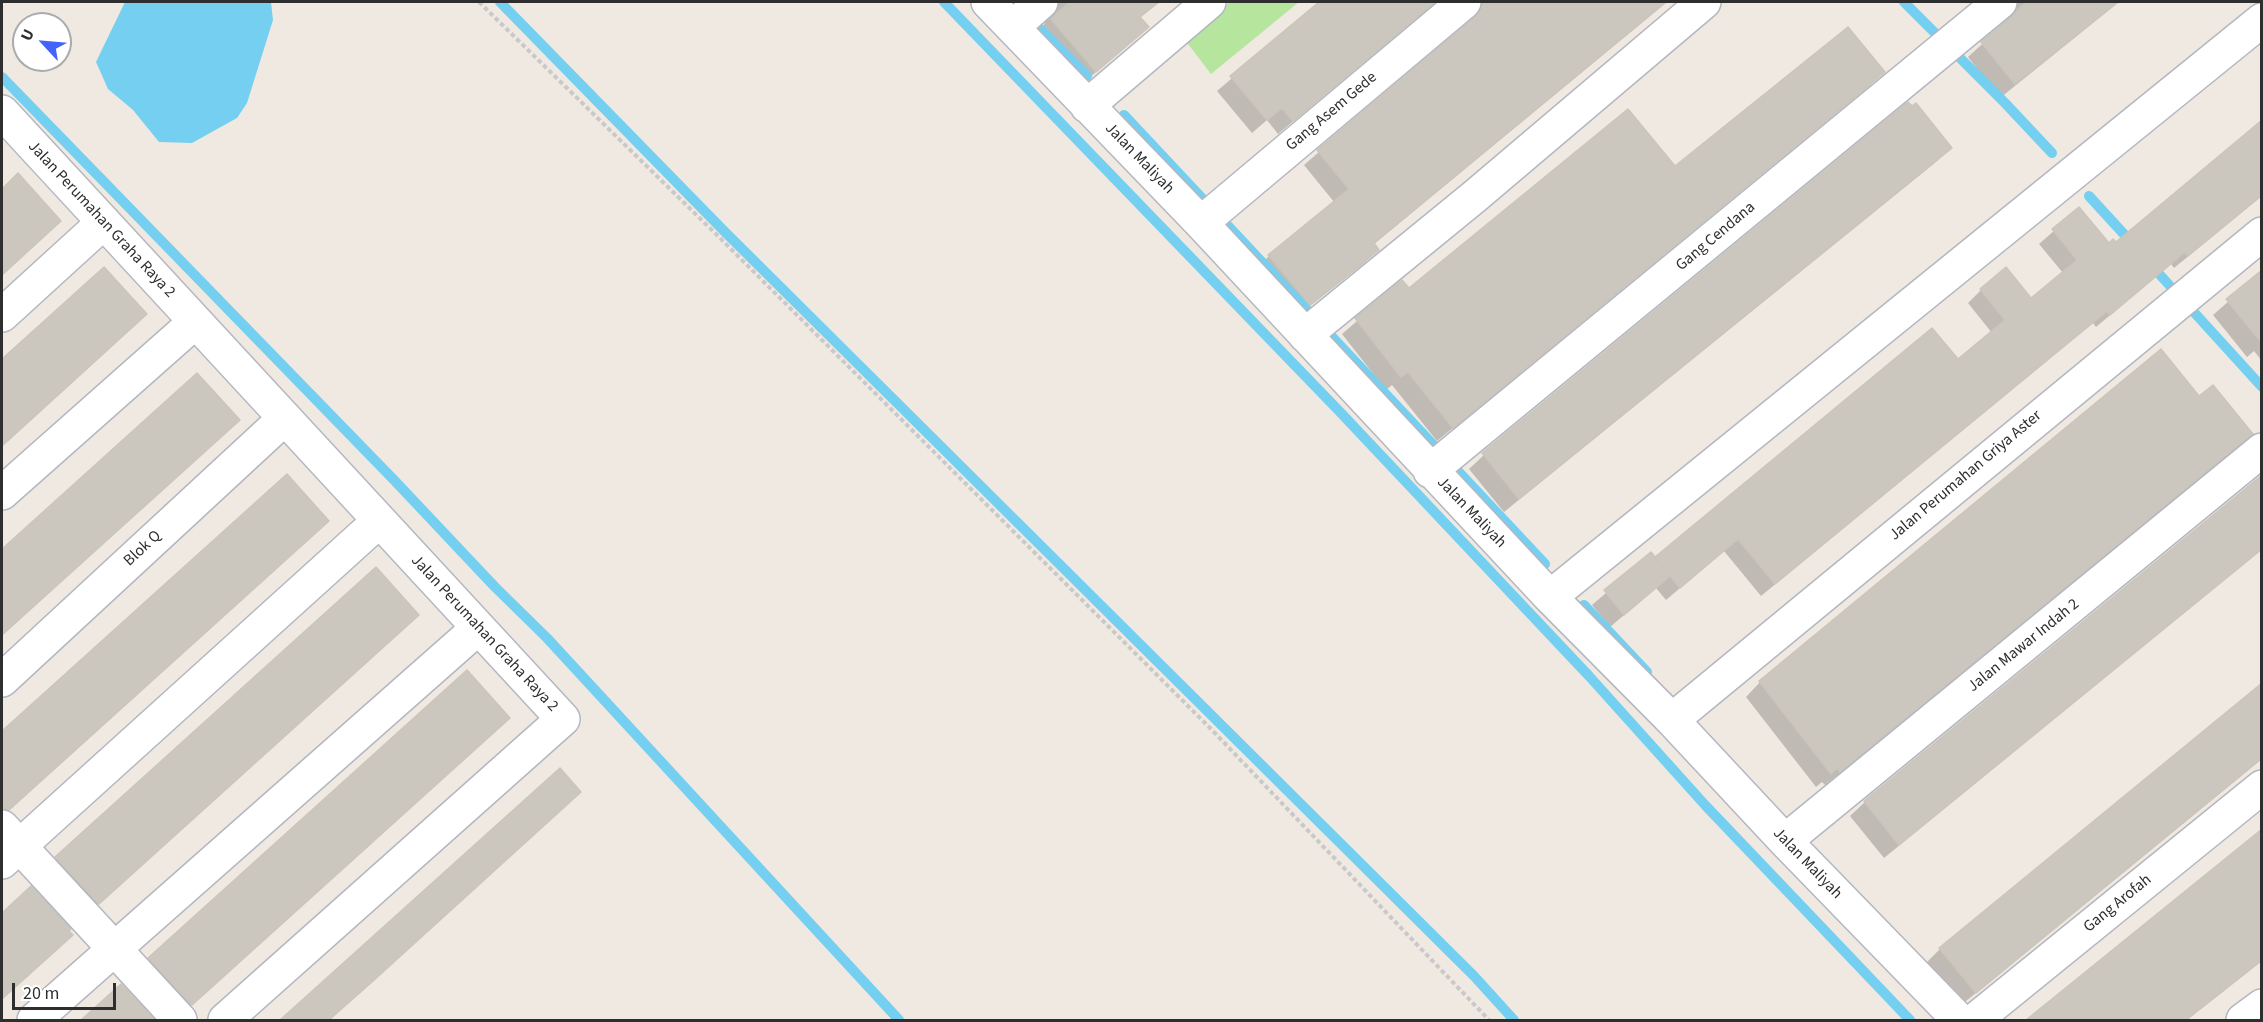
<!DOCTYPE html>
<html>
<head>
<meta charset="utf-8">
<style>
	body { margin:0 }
	#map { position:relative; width:2263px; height:1022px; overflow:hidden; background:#efe9e1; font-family:"Source Sans 3",sans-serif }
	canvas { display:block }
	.frame { position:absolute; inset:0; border:3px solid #2e2e2e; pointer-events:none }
	.north { position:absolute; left:12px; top:12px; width:60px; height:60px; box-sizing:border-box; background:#fff; border:2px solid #ababab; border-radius:50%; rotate:296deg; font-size:16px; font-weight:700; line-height:24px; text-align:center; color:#2e2e2e }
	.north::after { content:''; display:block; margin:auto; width:21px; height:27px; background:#4264fb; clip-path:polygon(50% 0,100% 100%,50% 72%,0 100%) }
	.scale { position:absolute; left:12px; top:983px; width:104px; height:27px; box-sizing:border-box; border:3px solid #2e2e2e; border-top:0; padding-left:8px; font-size:18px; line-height:21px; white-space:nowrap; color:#2e2e2e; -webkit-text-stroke:4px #fff; paint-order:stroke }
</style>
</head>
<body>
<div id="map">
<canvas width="2263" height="1022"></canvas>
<div class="frame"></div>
<div class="north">U</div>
<div class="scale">20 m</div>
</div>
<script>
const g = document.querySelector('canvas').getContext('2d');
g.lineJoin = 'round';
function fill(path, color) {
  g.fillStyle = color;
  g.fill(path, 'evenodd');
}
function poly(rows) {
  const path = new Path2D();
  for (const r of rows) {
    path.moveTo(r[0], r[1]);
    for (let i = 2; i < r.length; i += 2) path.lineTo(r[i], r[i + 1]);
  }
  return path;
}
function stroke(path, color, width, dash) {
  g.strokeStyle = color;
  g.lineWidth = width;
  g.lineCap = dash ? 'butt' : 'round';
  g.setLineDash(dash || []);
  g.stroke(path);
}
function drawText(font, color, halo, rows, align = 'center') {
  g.font = font + ' "Source Sans 3",sans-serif';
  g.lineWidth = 4.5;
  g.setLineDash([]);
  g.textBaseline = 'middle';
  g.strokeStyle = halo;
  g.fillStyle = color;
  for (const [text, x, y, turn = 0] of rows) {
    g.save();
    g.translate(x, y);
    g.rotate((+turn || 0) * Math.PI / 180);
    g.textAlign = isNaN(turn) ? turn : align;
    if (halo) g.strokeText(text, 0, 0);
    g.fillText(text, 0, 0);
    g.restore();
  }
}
fill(poly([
	[1230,2,1299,2,1211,74,1185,40]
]), '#b6e59e');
fill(poly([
	[125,2,271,2,273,20,247,103,237,118,192,143,159,142,133,110,108,89,96,62]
]), '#75cff0');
fill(poly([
	[1037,2,1158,2,1139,18,1132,41,1081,85,1037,34,1045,23,1045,13],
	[1321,2,1436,2,1278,134,1267,120,1252,133,1217,91],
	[1460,2,1667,2,1373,245,1377,250,1363,264,1295,318,1255,270,1269,256,1334,202,1304,165,1468,23,1469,14],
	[1996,2,2119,2,2000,98,1968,57,2004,24,2005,13],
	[1883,72,1868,87,1437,441,1392,385,1386,390,1342,334,1402,282,1409,290],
	[2262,123,2262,196,2174,268,2171,264,2096,327,2093,323,1761,596,1724,551,1666,600,1656,588,1610,627,1592,605,1651,554,1655,559,1932,330,1958,361,1992,333,1968,303,1981,290,2031,300,2063,273,2039,244,2079,209,2109,245,2116,244],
	[1950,148,1936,162,1504,512,1469,469,1484,455],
	[18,176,52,228,2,274,2,190],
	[104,269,138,321,2,445,2,361],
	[2262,272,2262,361,2254,351,2247,357,2213,315],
	[197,375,231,427,2,634,2,552],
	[2238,443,2224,458,1825,785,1822,782,1816,787,1746,697,1760,682],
	[287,476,320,528,2,816,2,733],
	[2262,477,2262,549,1884,858,1850,816,1865,802],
	[410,622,91,910,49,865,56,858],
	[2262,685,2262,759,1960,1006,1926,963,1940,949],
	[501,725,184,1011,143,966,149,959],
	[560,770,572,798,325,1020,283,1020],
	[2262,832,2262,961,2187,1020,2028,1020],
	[31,888,67,931,64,942,2,998,2,914],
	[121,986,151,1020,83,1020]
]), '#0003');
stroke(poly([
	[500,2,725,232,1474,976,1514,1020],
	[944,2,1341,413,1589,676,1705,805,1910,1020],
	[1013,2,1087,76],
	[1904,2,2005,103,2052,153],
	[2,77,394,480,495,587,547,638,899,1020],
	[1124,115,1545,564],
	[2089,196,2133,244],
	[2151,265,2262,387],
	[1584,605,1647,672]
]), '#75cff0', 10);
const building = poly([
	[1069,2,1159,2,1140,17,1149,27,1096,72,1051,19,1069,2],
	[1319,2,1435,2,1293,121,1282,108,1267,120,1230,76,1319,2],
	[1482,2,1666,2,1374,243,1379,250,1310,305,1268,255,1349,189,1317,150,1476,16,1481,9,1482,2],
	[2026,2,2118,2,2015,84,1981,42,2012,16,2026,2],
	[1848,27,1885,72,1453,428,1408,372,1401,377,1355,318,1402,280,1409,288,1628,109,1675,166,1848,27],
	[1908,102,1912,106,1916,103,1952,148,1519,499,1482,453,1908,102],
	[2262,120,2262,195,2188,256,2185,252,2110,315,2107,311,1775,584,1738,539,1680,588,1656,558,1670,576,1624,615,1604,590,1651,552,1655,557,1932,328,1958,359,2005,320,1980,289,2006,267,2031,298,2077,260,2052,229,2079,207,2109,243,2113,239,2116,242,2262,120],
	[18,173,61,221,2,275,2,189,18,173],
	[104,267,147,314,2,446,2,359,104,267],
	[2262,270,2262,343,2226,299,2262,270],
	[2161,349,2199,396,2213,385,2253,434,1840,772,1837,768,1831,774,1759,681,2161,349],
	[197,373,240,420,2,635,2,549,197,373],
	[287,474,329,521,9,810,2,809,2,731,287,474],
	[2262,475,2262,549,1899,845,1864,801,2262,475],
	[376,567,419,615,99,904,55,857,376,567],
	[467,670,510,718,192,1005,148,958,467,670],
	[2262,683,2262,758,1976,993,1939,948,2262,683],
	[560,768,581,792,373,981,329,1020,280,1020,560,768],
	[2262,829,2262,960,2186,1020,2026,1020,2262,829],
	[31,886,71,929,69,931,73,935,2,999,2,913,31,886],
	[121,984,155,1020,81,1020,121,984]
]);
fill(building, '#cbc7bf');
stroke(building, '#cbc5ba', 1.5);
const minor = poly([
	[988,2,1201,223,1550,597,1672,720,1785,841,1959,1020],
	[1013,27,1041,2],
	[1087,106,1209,2],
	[2,112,563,719,225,1020],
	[1201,223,1464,2],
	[2,315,104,222],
	[1305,335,1474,197,1704,2],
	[1430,471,2000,2],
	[2,493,195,322],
	[1550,597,2262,20],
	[2,680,285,418],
	[1672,720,2262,234],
	[2,827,180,1020],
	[1785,841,2262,450],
	[2,862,379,521],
	[34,1020,478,628],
	[1975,1020,2262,787],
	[2243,1020,2262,1006]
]);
stroke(minor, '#b4b7c1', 36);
stroke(poly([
	[479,2,717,235,1211,729,1489,1020]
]), '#c9c9c9', 4, [4.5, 3]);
stroke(minor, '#fff', 33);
drawText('16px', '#2e2e2e', '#fff', [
	["Gang Asem Gede",1332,112,-40],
	["Jalan Maliyah",1139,159,46],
	["Jalan Perumahan Graha Raya 2",101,220,47],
	["Gang Cendana",1716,237,-40],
	["Jalan Perumahan Griya Aster",1966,476,-40],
	["Jalan Maliyah",1471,513,46],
	["Blok Q",143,549,-43],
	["Jalan Perumahan Graha Raya 2",484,634,47],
	["Jalan Mawar Indah 2",2024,646,-39],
	["Jalan Maliyah",1807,864,46],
	["Gang Arofah",2118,904,-39]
]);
</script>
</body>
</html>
